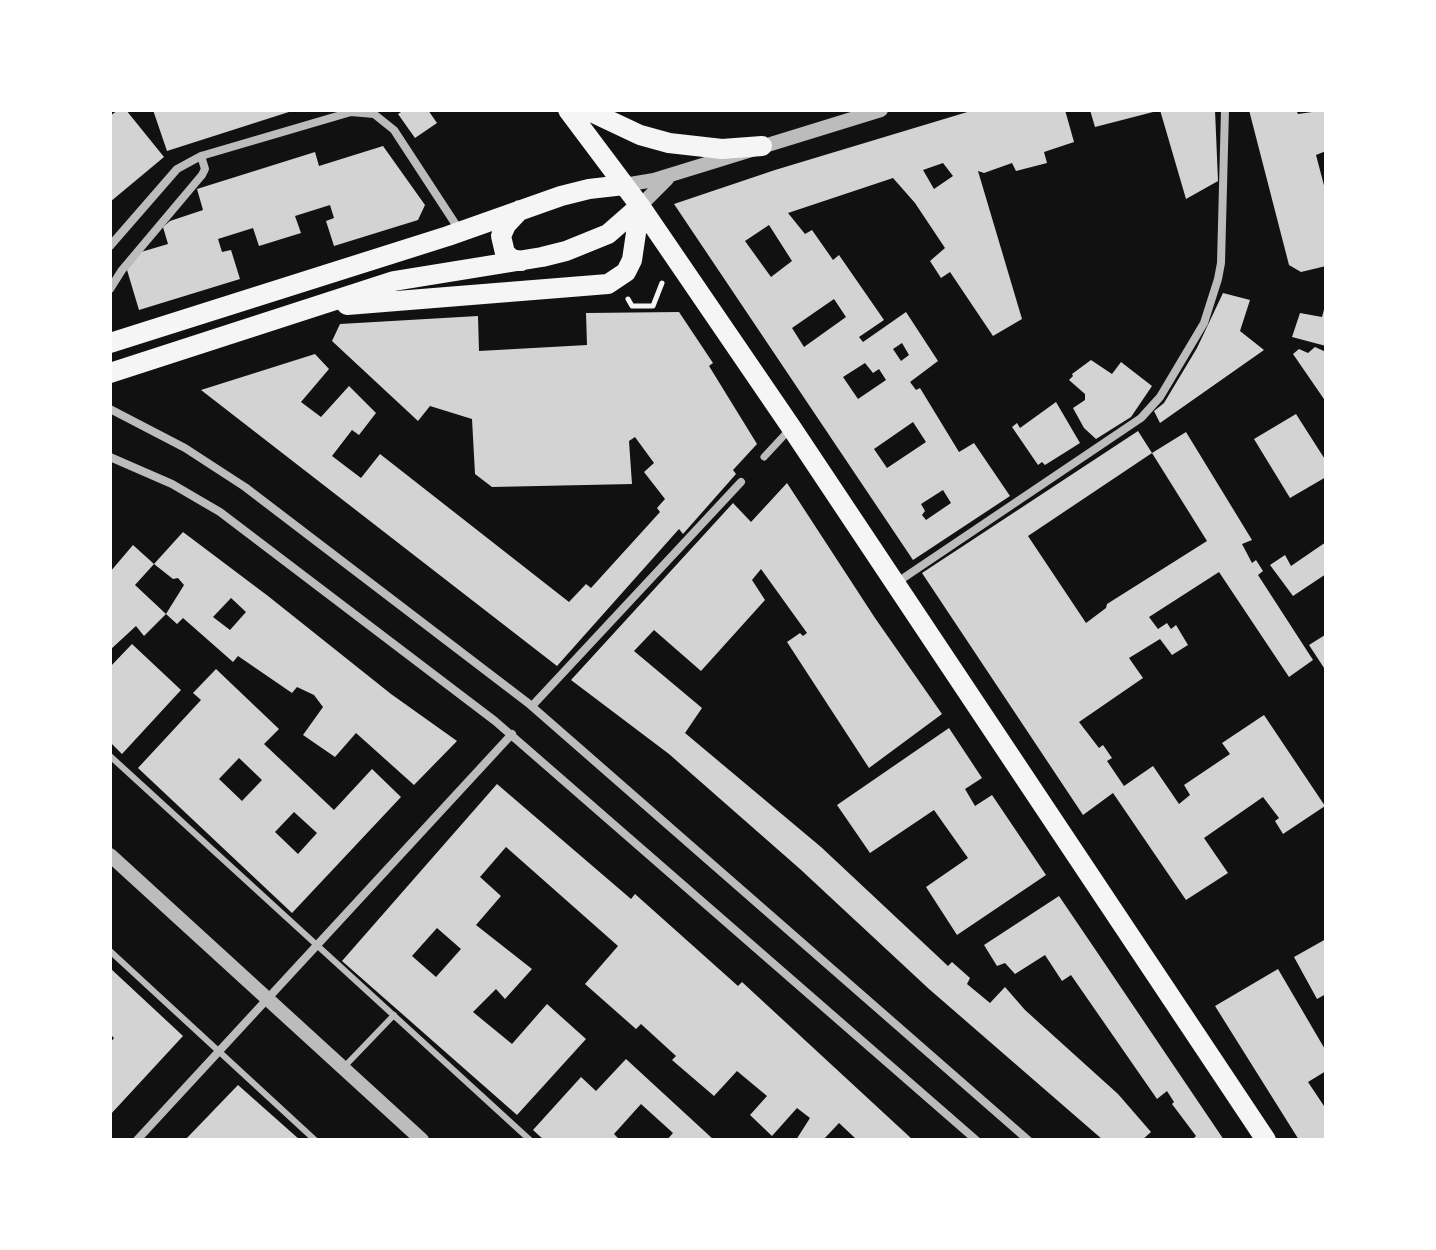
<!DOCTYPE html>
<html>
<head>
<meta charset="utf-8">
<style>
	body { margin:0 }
	#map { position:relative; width:1436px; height:1250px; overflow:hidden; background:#111; font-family:Merriweather,serif }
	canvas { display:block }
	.frame { position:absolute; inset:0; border:112px solid #fff; pointer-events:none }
</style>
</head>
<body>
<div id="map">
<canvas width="1436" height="1250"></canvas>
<div class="frame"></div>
</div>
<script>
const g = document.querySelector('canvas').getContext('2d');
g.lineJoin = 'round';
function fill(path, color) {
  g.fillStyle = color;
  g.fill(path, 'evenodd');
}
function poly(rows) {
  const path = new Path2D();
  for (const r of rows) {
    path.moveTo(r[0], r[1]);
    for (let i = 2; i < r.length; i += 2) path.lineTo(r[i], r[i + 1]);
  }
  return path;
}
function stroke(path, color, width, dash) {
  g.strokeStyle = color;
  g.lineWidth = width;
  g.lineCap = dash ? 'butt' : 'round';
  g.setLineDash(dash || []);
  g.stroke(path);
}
fill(poly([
	[118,110,126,110,164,157,110,202,110,116],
	[153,110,291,110,292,111,167,151],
	[404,110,428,110,437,123,415,138,398,114],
	[974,110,1065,110,1074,142,1044,152,1047,163,1016,171,1012,163,984,173,978,171,1022,319,993,336,950,272,941,278,930,261,945,248,915,203,893,178,788,213,805,234,812,230,833,260,839,255,884,320,859,337,863,342,906,312,938,361,910,382,916,390,920,388,959,452,974,443,1010,496,913,560,674,204,775,170],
	[943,163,953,176,934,189,923,170],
	[769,225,792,261,771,277,745,241],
	[834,299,846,317,804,347,792,328],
	[902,343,909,355,901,361,893,349],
	[865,363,873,373,879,369,886,380,858,399,843,377],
	[913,422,926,442,887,468,874,449],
	[943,490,951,503,926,520,922,515,925,511,921,504],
	[1090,110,1157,110,1157,111,1095,127],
	[1160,110,1215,110,1218,181,1186,199],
	[1249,110,1296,110,1298,114,1326,110,1326,151,1316,155,1326,193,1326,266,1301,272,1289,265],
	[383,146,425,205,418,220,334,246,326,221,334,218,330,205,295,216,301,233,259,246,253,228,218,239,222,252,231,250,240,279,139,310,127,270,141,252,168,244,163,227,170,221,203,210,197,189,315,152,319,166],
	[1223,293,1250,300,1240,331,1264,350,1160,423,1154,411,1164,403,1197,348],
	[1325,306,1326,346,1292,337,1300,313,1322,317],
	[679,312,713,363,709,366,757,444,733,470,736,474,683,534,679,529,557,666,201,390,315,354,329,369,301,402,321,417,349,386,376,413,359,435,352,430,332,456,361,478,380,454,569,602,586,584,591,588,660,512,657,508,665,499,644,472,654,463,635,437,629,441,632,484,492,487,475,474,472,419,430,406,418,421,332,341,340,324,478,316,479,351,587,345,586,313],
	[1315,347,1326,352,1326,402,1293,354,1299,349,1308,353],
	[1091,360,1112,374,1121,362,1152,386,1131,417,1096,439,1084,428,1073,408,1085,400,1085,394,1069,380,1073,376,1072,374],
	[1056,402,1080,443,1045,465,1042,462,1038,465,1012,427,1017,423,1020,428],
	[1296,414,1326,461,1326,477,1290,498,1254,439],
	[1138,431,1152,453,1028,536,1086,623,1106,608,1107,604,1207,541,1152,453,1186,432,1252,540,1242,544,1252,563,1256,560,1263,571,1258,575,1313,660,1289,677,1219,572,1149,617,1158,629,1167,623,1171,629,1176,625,1188,645,1172,655,1160,639,1129,658,1143,678,1079,722,1099,748,1103,745,1112,758,1107,761,1124,786,1153,766,1179,804,1190,795,1184,785,1230,754,1222,743,1264,715,1325,806,1283,834,1275,821,1279,818,1263,797,1204,838,1228,873,1186,900,1113,793,1083,815,922,573],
	[787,483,875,618,942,714,869,768,787,642,800,633,803,636,807,633,761,569,752,580,765,600,701,671,654,630,634,651,702,708,685,733,821,847,948,966,952,962,970,978,967,984,990,1003,1005,987,1025,1010,1118,1094,1151,1132,1142,1140,1103,1140,929,989,800,869,669,754,571,680,733,503,751,522],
	[183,532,268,596,391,694,457,741,414,785,356,733,335,757,303,735,323,707,314,695,297,687,292,693,238,656,233,662,183,618,177,624,166,614,184,585,178,578,173,579,154,564],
	[231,598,246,612,230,630,213,617],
	[1326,542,1326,574,1293,596,1270,565,1285,555,1291,566],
	[133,545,154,564,135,585,166,614,144,636,136,626,110,650,110,572],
	[1325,635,1326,636,1326,671,1309,645],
	[132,644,181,690,122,754,110,742,110,667],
	[216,669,279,729,264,744,334,810,372,769,401,797,292,913,138,768,201,700,193,693],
	[239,758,262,780,242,801,219,779],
	[294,812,317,833,298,854,275,832],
	[949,728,982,778,965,789,975,806,992,795,1046,875,957,935,926,887,968,858,934,810,870,853,837,805],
	[497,784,631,899,635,894,738,986,742,982,913,1140,854,1140,855,1138,839,1123,823,1140,796,1140,810,1118,797,1108,772,1136,750,1115,767,1096,737,1071,714,1096,672,1060,676,1056,641,1024,636,1029,585,984,618,946,506,847,480,877,501,896,476,925,532,969,505,999,496,989,473,1012,512,1044,547,1004,586,1039,517,1115,342,961],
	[437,928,461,949,436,977,412,956],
	[1059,896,1099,955,1224,1140,1192,1140,1196,1136,1172,1104,1174,1102,1167,1091,1157,1099,1071,975,1062,981,1045,955,1015,974,1005,963,997,966,984,945],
	[1326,939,1326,994,1317,999,1294,957],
	[110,968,183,1036,110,1115,110,1043,114,1038,110,1034],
	[1278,969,1326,1051,1326,1071,1308,1082,1326,1109,1326,1140,1299,1140,1215,1006],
	[626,1059,714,1140,667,1140,673,1133,641,1104,614,1134,620,1140,544,1140,533,1130,581,1077,596,1091],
	[238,1085,300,1140,185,1140]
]), '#d3d3d3');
stroke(poly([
	[628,299,632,306,653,306,662,283]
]), '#f5f5f5', 5);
stroke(poly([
	[110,756,530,1140],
	[110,951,315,1140],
	[344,1067,394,1015]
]), '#bcbcbc', 6);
stroke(poly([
	[764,457,790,429]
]), '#bcbcbc', 7);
stroke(poly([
	[110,246,177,169,201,156],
	[110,289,122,270,202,175,205,169,201,156,351,112,374,114,394,130,460,231],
	[110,409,185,448,245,487,528,703,1028,1140],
	[110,457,172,484,220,512,495,721,976,1140],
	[896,583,1141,418,1160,397,1204,323,1218,279,1221,263,1225,110],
	[532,706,741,482],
	[137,1140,512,734]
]), '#bcbcbc', 8);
stroke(poly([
	[624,185,654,180,881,110],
	[640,206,667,179],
	[110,855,422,1140]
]), '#bcbcbc', 14);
stroke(poly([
	[568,110,640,206,791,427,1266,1140],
	[587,110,640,135,669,143,722,149,762,146],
	[520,210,506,225,501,236,505,253,512,259,521,261],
	[347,305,608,284,626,272,632,260,640,206],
	[110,343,448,236,561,196,589,189,624,185],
	[110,373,394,281,542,257,566,251,608,234,640,206]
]), '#f5f5f5', 20);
</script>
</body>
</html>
